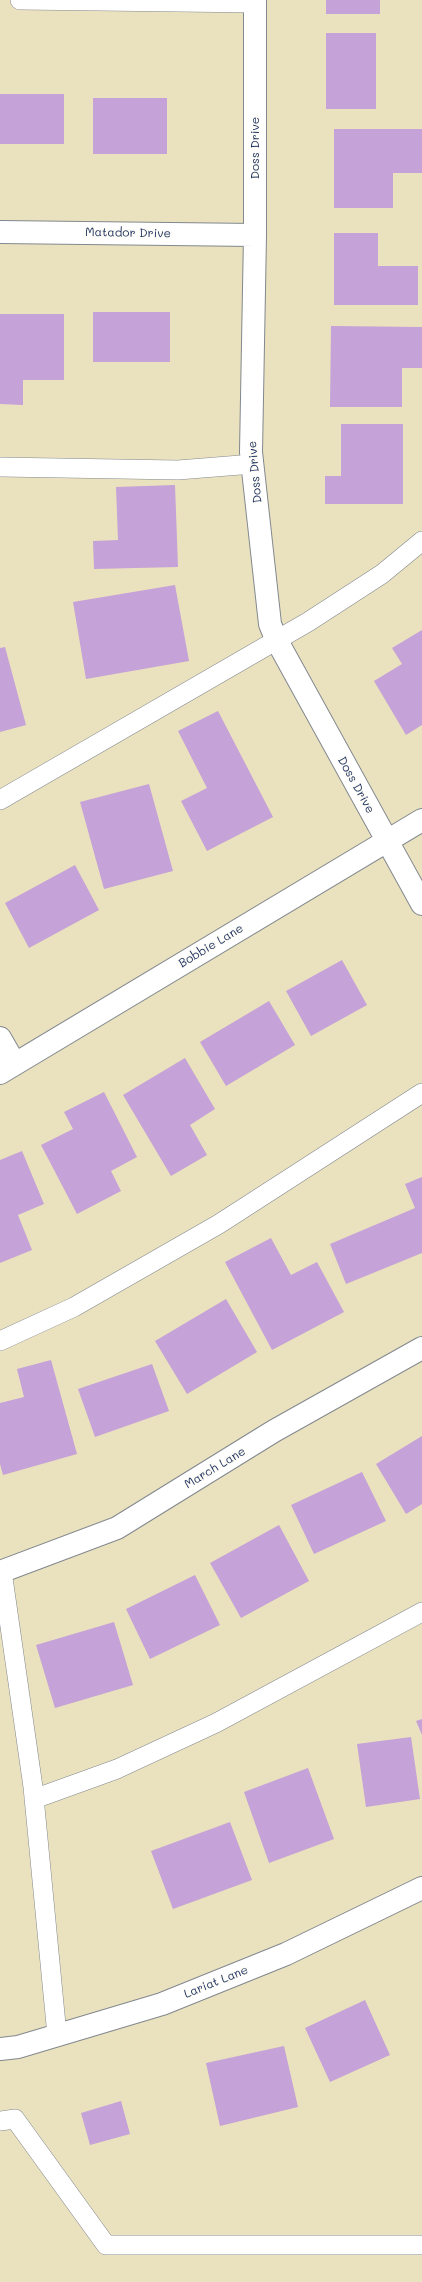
<!DOCTYPE html>
<html>
<head>
<meta charset="utf-8">
<style>
	body { margin:0 }
	canvas { display:block; background:#eae1be }
</style>
</head>
<body>
<canvas width="422" height="2282"></canvas>
<script>
const g = document.querySelector('canvas').getContext('2d');
g.lineJoin = 'round';
function fill(path, color) {
  g.fillStyle = color;
  g.fill(path, 'evenodd');
}
function poly(rows) {
  const path = new Path2D();
  for (const r of rows) {
    path.moveTo(r[0], r[1]);
    for (let i = 2; i < r.length; i += 2) path.lineTo(r[i], r[i + 1]);
  }
  return path;
}
function stroke(path, color, width, dash) {
  g.strokeStyle = color;
  g.lineWidth = width;
  g.lineCap = dash ? 'butt' : 'round';
  g.setLineDash(dash || []);
  g.stroke(path);
}
function drawText(font, color, halo, rows, align = 'center') {
  g.font = font + ' Mali,sans-serif';
  g.lineWidth = 3;
  g.setLineDash([]);
  g.textBaseline = 'middle';
  g.strokeStyle = halo;
  g.fillStyle = color;
  for (const [text, x, y, turn = 0] of rows) {
    g.save();
    g.translate(x, y);
    g.rotate((+turn || 0) * Math.PI / 180);
    g.textAlign = isNaN(turn) ? turn : align;
    if (halo) g.strokeText(text, 0, 0);
    g.fillText(text, 0, 0);
    g.restore();
  }
}
fill(poly([
	[326,0,380,0,380,14,326,14],
	[326,33,376,33,376,109,326,109],
	[0,94,64,94,64,144,0,144],
	[93,98,167,98,167,154,93,154],
	[334,129,422,129,422,173,393,173,393,208,334,208],
	[334,233,378,233,378,266,418,266,418,305,334,305],
	[93,312,170,312,170,362,93,362],
	[0,314,64,314,64,380,23,380,23,405,0,404],
	[331,326,422,327,422,368,402,368,402,407,330,407],
	[341,424,403,424,403,504,325,504,325,476,341,476],
	[175,485,178,567,94,569,93,541,118,540,116,487],
	[175,585,189,661,86,679,73,602],
	[422,630,422,725,406,735,374,681,402,664,392,648],
	[5,647,26,725,0,732,0,648],
	[218,711,273,817,207,851,181,801,207,788,178,731],
	[149,784,173,871,104,889,80,802],
	[75,865,99,910,29,948,5,903],
	[342,960,367,1005,311,1036,286,991],
	[269,1001,295,1045,226,1086,200,1042],
	[185,1058,215,1109,190,1125,207,1155,171,1176,123,1095],
	[104,1092,137,1157,111,1171,121,1191,77,1214,41,1145,73,1129,64,1112],
	[22,1151,44,1204,18,1215,32,1250,0,1263,0,1160],
	[422,1177,422,1253,346,1284,330,1244,415,1208,405,1184],
	[271,1238,291,1275,317,1262,344,1312,272,1350,225,1262],
	[226,1299,257,1352,187,1394,155,1341],
	[51,1360,77,1454,3,1475,0,1464,0,1403,24,1397,17,1369],
	[152,1364,169,1411,95,1437,78,1389],
	[422,1436,422,1504,406,1514,376,1464],
	[362,1472,386,1521,314,1554,291,1505],
	[279,1525,309,1581,241,1618,210,1563],
	[195,1575,220,1625,150,1659,126,1609],
	[114,1622,133,1685,55,1708,36,1645],
	[422,1719,422,1735,416,1721],
	[411,1737,420,1799,366,1807,357,1744],
	[308,1768,334,1839,269,1863,244,1792],
	[230,1822,252,1880,173,1909,151,1851],
	[365,2000,390,2055,330,2082,305,2028],
	[284,2046,298,2107,220,2126,206,2063],
	[121,2101,130,2134,90,2145,81,2113]
]), '#c5a2d7');
const lane = poly([
	[20,0,255,3],
	[0,467,178,470,253,464],
	[0,800,308,622,382,574,422,541],
	[0,1341,74,1307,219,1224,422,1093],
	[2,1571,33,1787,57,2035],
	[34,1799,117,1769,216,1723,422,1612],
	[0,2121,15,2119,106,2245,422,2245]
]);
const street = poly([
	[255,0,255,235,251,452,270,624,276,639,422,904],
	[0,232,255,235],
	[0,1038,15,1064],
	[0,1073,422,820],
	[0,1572,117,1528,274,1431,422,1348],
	[0,2049,18,2047,162,2004,286,1954,422,1888]
]);
stroke(lane, '#82888e', 20);
stroke(street, '#82888e', 24);
stroke(lane, '#fff', 19);
stroke(street, '#fff', 22);
drawText('12px', '#1b2f5e', '#fdfcf7', [
	["Doss Drive",255,148,-90],
	["Matador Drive",128,233,1],
	["Doss Drive",255,472,-95],
	["Doss Drive",356,785,61],
	["Bobbie Lane",211,946,-31],
	["March Lane",215,1468,-31],
	["Lariat Lane",216,1982,-22]
]);
</script>
</body>
</html>
